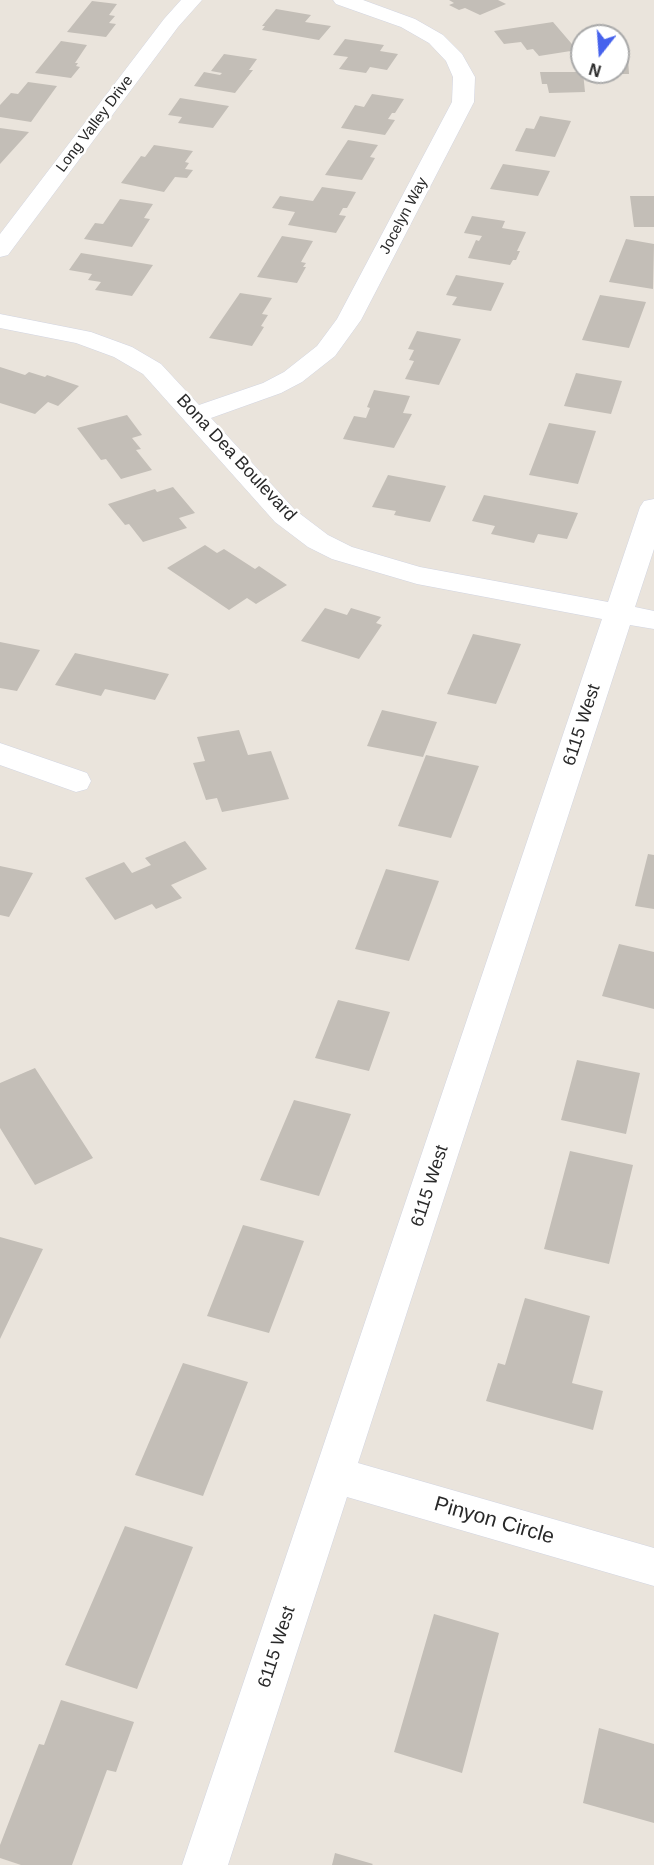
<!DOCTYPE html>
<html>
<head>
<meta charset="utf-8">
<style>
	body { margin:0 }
	#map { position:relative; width:654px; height:1865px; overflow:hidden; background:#eae4dc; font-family:Helvetica,sans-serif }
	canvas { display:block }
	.north { position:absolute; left:570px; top:24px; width:60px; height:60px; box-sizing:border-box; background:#fff; border:2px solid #a9a9a9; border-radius:50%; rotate:197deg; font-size:16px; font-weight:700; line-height:24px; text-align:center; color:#292929 }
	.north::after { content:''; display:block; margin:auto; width:21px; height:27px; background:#4662ed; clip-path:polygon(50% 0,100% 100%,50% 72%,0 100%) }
</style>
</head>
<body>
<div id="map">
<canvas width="654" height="1865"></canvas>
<div class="north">N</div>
</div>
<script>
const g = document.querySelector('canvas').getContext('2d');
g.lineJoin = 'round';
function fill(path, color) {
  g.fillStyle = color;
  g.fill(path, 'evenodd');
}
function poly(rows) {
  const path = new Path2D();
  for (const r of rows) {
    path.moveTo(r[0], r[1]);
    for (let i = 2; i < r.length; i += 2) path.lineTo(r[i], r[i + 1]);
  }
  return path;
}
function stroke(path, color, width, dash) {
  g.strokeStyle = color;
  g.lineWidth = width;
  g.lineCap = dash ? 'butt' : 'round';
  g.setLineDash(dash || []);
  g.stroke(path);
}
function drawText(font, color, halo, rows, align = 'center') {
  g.font = font + ' Helvetica,sans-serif';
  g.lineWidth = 5;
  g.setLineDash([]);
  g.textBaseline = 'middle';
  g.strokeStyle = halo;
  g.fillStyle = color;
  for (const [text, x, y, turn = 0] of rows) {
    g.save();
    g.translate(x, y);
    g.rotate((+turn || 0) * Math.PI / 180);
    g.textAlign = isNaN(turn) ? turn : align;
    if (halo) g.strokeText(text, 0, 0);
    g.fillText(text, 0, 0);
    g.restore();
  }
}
fill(poly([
	[449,0,498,0,506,4,480,15,465,8,459,10,449,5,454,3],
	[92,1,117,4,109,15,115,16,109,23,116,24,106,37,67,32],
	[276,9,311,15,305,22,331,26,319,40,262,30,265,26,262,26],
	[553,22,577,50,539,56,533,49,527,50,521,42,504,44,494,31],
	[345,39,384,45,380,51,398,54,387,70,370,67,366,73,339,69,348,57,333,55],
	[61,41,87,45,75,63,78,63,76,66,80,67,71,78,35,73],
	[224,54,257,59,249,70,253,70,235,93,194,86,204,72,220,75,222,73,211,71],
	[618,57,628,57,629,74,612,74,612,72,618,72],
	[540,72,583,72,585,92,549,93,547,84,542,84],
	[28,82,57,86,31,122,0,117,0,105,11,93,18,94],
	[372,94,404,99,395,113,392,113,388,119,395,120,385,135,341,128,355,105,364,107],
	[180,98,229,106,213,128,178,123,182,117,168,115],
	[540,116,571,121,555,157,515,151,526,128,534,129],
	[0,128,29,132,0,164],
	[348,140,378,145,370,157,375,158,362,180,325,175],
	[154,145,193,151,185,162,189,163,185,169,193,170,187,178,175,177,164,192,121,183,141,156,145,157],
	[503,164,550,171,538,196,490,189],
	[322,187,356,192,347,208,343,208,339,215,346,216,336,233,288,225,295,212,272,208,280,196,313,201],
	[630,196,654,196,654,227,634,227],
	[120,199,153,204,144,218,150,219,132,247,84,239,95,223,103,224],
	[472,216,505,221,502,228,526,232,517,251,520,251,516,260,513,260,510,265,468,258,476,240,479,241,482,236,464,233],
	[282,236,313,241,301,262,306,263,303,267,306,267,297,283,257,277],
	[626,239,654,244,653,289,609,282],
	[81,253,153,265,132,296,95,290,101,282,88,280,92,274,69,270],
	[456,275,504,283,491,311,452,305,457,297,446,295],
	[240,293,272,298,262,314,268,315,261,326,264,327,252,346,209,338],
	[600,295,646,302,629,348,582,340],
	[417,331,461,339,439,385,405,379,414,361,409,360,414,350,408,349],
	[0,367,25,375,29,372,45,377,47,375,79,386,58,406,48,402,35,414,0,403],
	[576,373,622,381,611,414,564,406],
	[374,390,410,396,403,413,412,414,394,448,343,439,354,416,366,418,370,408,367,407],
	[127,415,142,435,132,438,141,449,136,450,152,470,121,479,106,459,101,460,77,428],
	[549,423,596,431,578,484,529,475],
	[388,475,446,486,430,522,394,515,396,511,372,507],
	[173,487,195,513,179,518,187,528,143,542,129,524,125,525,108,504,155,489,157,492],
	[484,495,578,513,567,539,538,534,534,543,491,534,495,526,472,521],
	[205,545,217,553,224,549,255,569,259,566,287,585,256,604,247,598,229,610,167,568],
	[325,608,347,615,351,608,381,617,376,623,382,625,359,659,301,641],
	[473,634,521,644,496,704,447,694],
	[0,642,40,650,17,691,0,688],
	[75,653,169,674,155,700,105,689,101,696,55,685],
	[382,710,437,722,423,757,367,746],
	[239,730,248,755,271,751,289,799,222,812,217,798,206,800,193,763,205,761,197,737],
	[426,755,479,766,451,838,398,826],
	[185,841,207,869,171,885,182,898,156,909,152,904,115,920,85,878,124,862,132,873,151,865,145,858],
	[648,854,654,855,654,909,635,906],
	[0,866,33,873,9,917,0,915],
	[386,869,439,881,409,961,355,949],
	[619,944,654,952,654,1009,602,996],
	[338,1000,390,1012,369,1071,315,1058],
	[577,1060,640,1073,626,1134,561,1120],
	[35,1068,93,1158,35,1185,0,1128,0,1083],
	[294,1100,351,1114,319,1196,260,1180],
	[570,1151,633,1165,609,1264,544,1249],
	[243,1225,304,1241,269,1333,207,1316],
	[0,1237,43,1249,0,1339],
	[525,1298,590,1316,572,1383,603,1391,593,1430,486,1401,498,1363,505,1365],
	[183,1363,248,1382,203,1496,135,1475],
	[125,1526,193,1547,137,1689,65,1665],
	[434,1614,499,1633,462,1773,394,1752],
	[61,1700,134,1722,116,1772,107,1770,72,1865,21,1865,0,1858,0,1845,39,1744,44,1745],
	[599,1728,654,1744,654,1823,583,1803],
	[335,1853,373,1864,372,1865,332,1865]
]), '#c3beb7');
const street = poly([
	[181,0,202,0,178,27,8,255,0,257,0,234,164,19,181,0],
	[333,0,363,0,415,19,443,35,462,54,475,77,474,102,361,320,335,356,302,382,281,393,211,418,295,510,328,535,352,547,420,567,608,602,640,507,644,501,654,499,654,549,635,607,654,611,654,629,630,625,358,1463,654,1548,654,1586,347,1497,228,1865,182,1865,602,619,417,584,332,559,308,547,275,522,143,374,114,357,76,343,0,328,0,314,91,332,132,347,161,364,199,405,263,383,284,372,317,346,337,319,452,102,453,77,446,61,429,43,401,27,336,4,333,0],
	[0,743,87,773,91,781,87,789,76,792,0,765,0,743]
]);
stroke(street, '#d1d4e1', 1);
fill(street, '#fff');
drawText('15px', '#292929', '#fff', [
	["Long Valley Drive",95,124,-53],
	["Jocelyn Way",404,216,-62]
]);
drawText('18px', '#292929', '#fff', [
	["Bona Dea Boulevard",236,458,47],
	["6115 West",582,725,-72],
	["6115 West",430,1186,-72],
	["6115 West",277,1647,-72]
]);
drawText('21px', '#292929', '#fff', [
	["Pinyon Circle",494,1521,16]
]);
</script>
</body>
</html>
